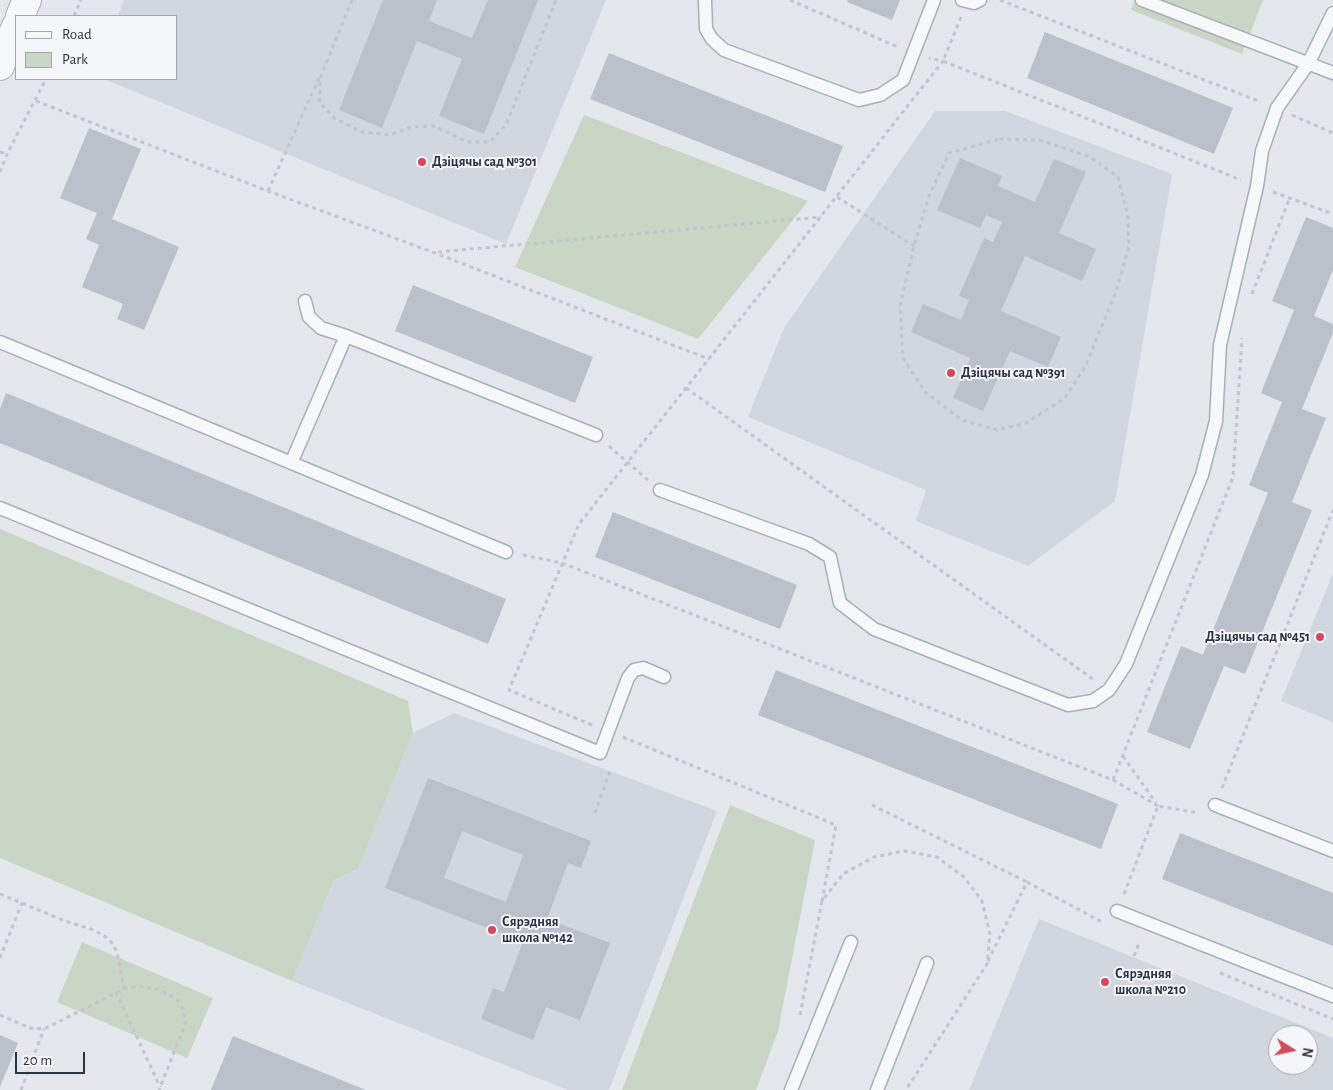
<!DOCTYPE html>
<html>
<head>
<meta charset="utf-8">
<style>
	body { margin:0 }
	#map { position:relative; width:1333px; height:1090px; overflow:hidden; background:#e4e7ec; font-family:"Alegreya Sans",sans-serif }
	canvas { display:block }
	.legend { position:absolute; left:15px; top:15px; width:162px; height:65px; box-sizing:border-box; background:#f4f6f9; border:1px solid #a4a8b1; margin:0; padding:6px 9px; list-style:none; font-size:15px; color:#2b3445 }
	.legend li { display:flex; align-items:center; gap:10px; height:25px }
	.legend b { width:25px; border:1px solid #a4a8b1 }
	.north { position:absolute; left:1268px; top:1025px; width:50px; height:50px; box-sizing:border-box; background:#f4f6f9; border:1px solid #a4a8b1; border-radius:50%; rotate:100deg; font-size:14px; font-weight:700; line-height:20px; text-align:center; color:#2b3445 }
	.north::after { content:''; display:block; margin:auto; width:18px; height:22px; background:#d1495b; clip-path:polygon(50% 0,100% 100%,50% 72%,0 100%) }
	.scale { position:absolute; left:15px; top:1052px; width:70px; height:22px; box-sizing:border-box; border:2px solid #2b3445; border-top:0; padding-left:6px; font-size:15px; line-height:18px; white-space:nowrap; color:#2b3445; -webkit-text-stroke:4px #f4f6f9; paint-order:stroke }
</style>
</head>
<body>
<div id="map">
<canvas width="1333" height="1090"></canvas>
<ul class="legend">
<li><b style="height:6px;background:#f7f8fa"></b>Road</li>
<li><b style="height:14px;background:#c9d6c5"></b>Park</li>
</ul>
<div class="north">N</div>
<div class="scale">20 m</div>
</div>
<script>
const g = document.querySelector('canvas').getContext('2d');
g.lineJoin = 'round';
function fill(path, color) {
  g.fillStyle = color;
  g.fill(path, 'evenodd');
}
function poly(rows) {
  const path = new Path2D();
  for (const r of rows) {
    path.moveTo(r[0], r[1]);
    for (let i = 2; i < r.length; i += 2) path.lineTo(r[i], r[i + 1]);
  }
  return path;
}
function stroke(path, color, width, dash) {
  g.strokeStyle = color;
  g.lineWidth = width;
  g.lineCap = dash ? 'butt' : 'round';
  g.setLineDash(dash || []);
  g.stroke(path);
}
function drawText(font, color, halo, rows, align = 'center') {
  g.font = font + ' "Alegreya Sans",sans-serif';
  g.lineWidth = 4;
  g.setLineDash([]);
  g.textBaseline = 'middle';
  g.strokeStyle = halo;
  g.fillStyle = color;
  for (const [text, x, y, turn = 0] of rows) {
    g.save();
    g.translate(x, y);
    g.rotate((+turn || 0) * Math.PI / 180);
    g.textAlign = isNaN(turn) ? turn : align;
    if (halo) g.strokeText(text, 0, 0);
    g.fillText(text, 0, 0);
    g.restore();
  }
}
fill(poly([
	[124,0,606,0,506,244,104,79,176,79,176,16,118,16],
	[935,111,1005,111,1172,174,1115,501,1028,566,916,521,926,490,748,417,784,328],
	[1333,573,1333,722,1281,701],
	[454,713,717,811,609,1090,568,1090,292,981,334,880,358,869,413,733],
	[1039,919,1333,1038,1333,1090,969,1090],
	[1278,1035,1308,1035,1308,1065,1278,1065]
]), '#d2d6de');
fill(poly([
	[1135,0,1263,0,1242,54,1131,10],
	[584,115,808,201,698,339,515,267],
	[0,529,408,701,413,733,358,869,334,880,292,981,0,858],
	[730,805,815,840,778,1031,756,1090,622,1090],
	[82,942,213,998,187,1058,57,1002]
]), '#c9d6c5');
fill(poly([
	[383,0,437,0,429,21,472,38,488,0,538,0,484,134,439,116,462,59,417,41,382,128,339,110],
	[848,0,900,0,892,20,847,2],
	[1045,32,1233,108,1214,154,1027,78],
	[609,53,843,146,825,192,590,99],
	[89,128,141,149,112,219,179,247,144,330,117,319,123,304,82,287,99,245,86,239,97,213,60,198],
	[960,158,1002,176,998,186,1035,202,1054,159,1086,172,1059,233,1096,249,1082,281,1025,256,1001,311,1061,337,1048,367,1010,351,983,411,953,398,970,358,911,332,923,304,961,320,969,300,959,296,984,238,993,242,1002,222,986,215,980,228,937,210],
	[1306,217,1333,228,1333,270,1314,316,1333,324,1333,333,1302,409,1326,418,1292,502,1312,510,1245,674,1224,666,1190,749,1147,732,1181,646,1203,655,1268,493,1249,485,1282,402,1261,393,1294,310,1272,301],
	[413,285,593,357,575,403,395,331],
	[6,393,506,599,488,644,0,443,0,409],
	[613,512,797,585,780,629,595,557],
	[776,670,1118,804,1101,849,758,715],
	[428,778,591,841,581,868,568,863,547,919,610,943,580,1020,546,1007,533,1040,481,1019,493,988,504,992,523,942,385,888],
	[462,831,523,855,506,902,444,878],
	[1180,833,1333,893,1333,946,1162,879],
	[0,1035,18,1043,0,1087],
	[233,1036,366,1090,211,1090]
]), '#bbc0ca');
const service = poly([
	[705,0,706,29,712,39,724,50,859,100,880,95,903,80,934,0],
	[962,0,974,3,980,0],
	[1142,0,1333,73],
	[305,301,309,317,321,328,346,336],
	[0,342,506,552],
	[292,461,346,336,596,435],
	[660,490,809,544,830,557,840,603,874,629,1068,705,1093,701,1109,690,1126,664,1202,475,1216,421,1220,345,1257,186,1262,151,1277,108,1308,64,1333,13],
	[0,508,600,753,628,678,634,670,643,668,664,677],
	[1215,805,1333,851],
	[1117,911,1333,996],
	[791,1090,851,942],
	[877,1090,927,963]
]);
const tertiary = poly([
	[20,16,27,0],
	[0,66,16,26]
]);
stroke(service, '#a9aeb7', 15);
stroke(tertiary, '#a9aeb7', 30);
stroke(poly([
	[352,0,321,76,319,102,334,118,362,132,390,135,411,127,434,126,468,142,490,142,506,125,556,0],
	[790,0,898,47],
	[1000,0,1261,102],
	[74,16,81,0],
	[961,17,943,61,1241,180],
	[36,101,268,191,435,253,709,359],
	[1292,115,1333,133],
	[999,139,1040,140,1090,157,1118,177,1128,217,1129,246,1116,292,1085,367,1064,399,1026,423,997,430,962,420,925,392,903,358,900,306,914,246,929,196,949,153,999,139],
	[0,152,7,154],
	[0,172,7,154,46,79],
	[268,191,319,78],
	[1273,192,1333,214],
	[837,197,914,246],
	[438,252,821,217],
	[1252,294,1290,197],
	[686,388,1094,680],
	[609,446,648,480],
	[523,555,562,563,1113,780,1158,806],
	[592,725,509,690,579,524,943,61,929,58],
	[623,737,836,825,822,901],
	[1123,756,1156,803],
	[1113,780,1233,477,1242,338],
	[1222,788,1333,510],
	[872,805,1027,882],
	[595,813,611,768],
	[0,894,65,921,94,930,109,939,117,952,124,989],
	[1124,894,1158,806,1199,813],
	[1134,956,1140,941],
	[0,958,22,903],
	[988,961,1027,882,1102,922],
	[1220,973,1333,1019],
	[116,992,160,1087],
	[0,1015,30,1028,44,1029,124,989,138,986,161,990,178,1001,183,1009,186,1022,159,1090],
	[800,1015,822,901,843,874,874,857,904,851,937,857,964,877,982,901,990,934,987,964,906,1090],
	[21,1090,44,1029]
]), '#c2c5cb', 3, [4, 4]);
stroke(service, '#f7f8fa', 12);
stroke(tertiary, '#f7f8fa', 28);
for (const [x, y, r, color] of [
	[422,162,5,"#d1495b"],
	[951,373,5,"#d1495b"],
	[1320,637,5,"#d1495b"],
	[492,930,5,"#d1495b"],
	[1105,982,5,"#d1495b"]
]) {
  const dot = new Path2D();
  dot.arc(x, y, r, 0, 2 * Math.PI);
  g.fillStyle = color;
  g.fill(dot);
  stroke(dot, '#f4f6f9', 2);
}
drawText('bold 14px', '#2b3445', '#f4f6f9', [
	["Дзіцячы сад №301",432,162],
	["Дзіцячы сад №391",961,373],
	["Дзіцячы сад №451",1310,637,"right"],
	["Сярэдняя",502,922],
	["школа №142",502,938],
	["Сярэдняя",1115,974],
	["школа №210",1115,990]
], 'left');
</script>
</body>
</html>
